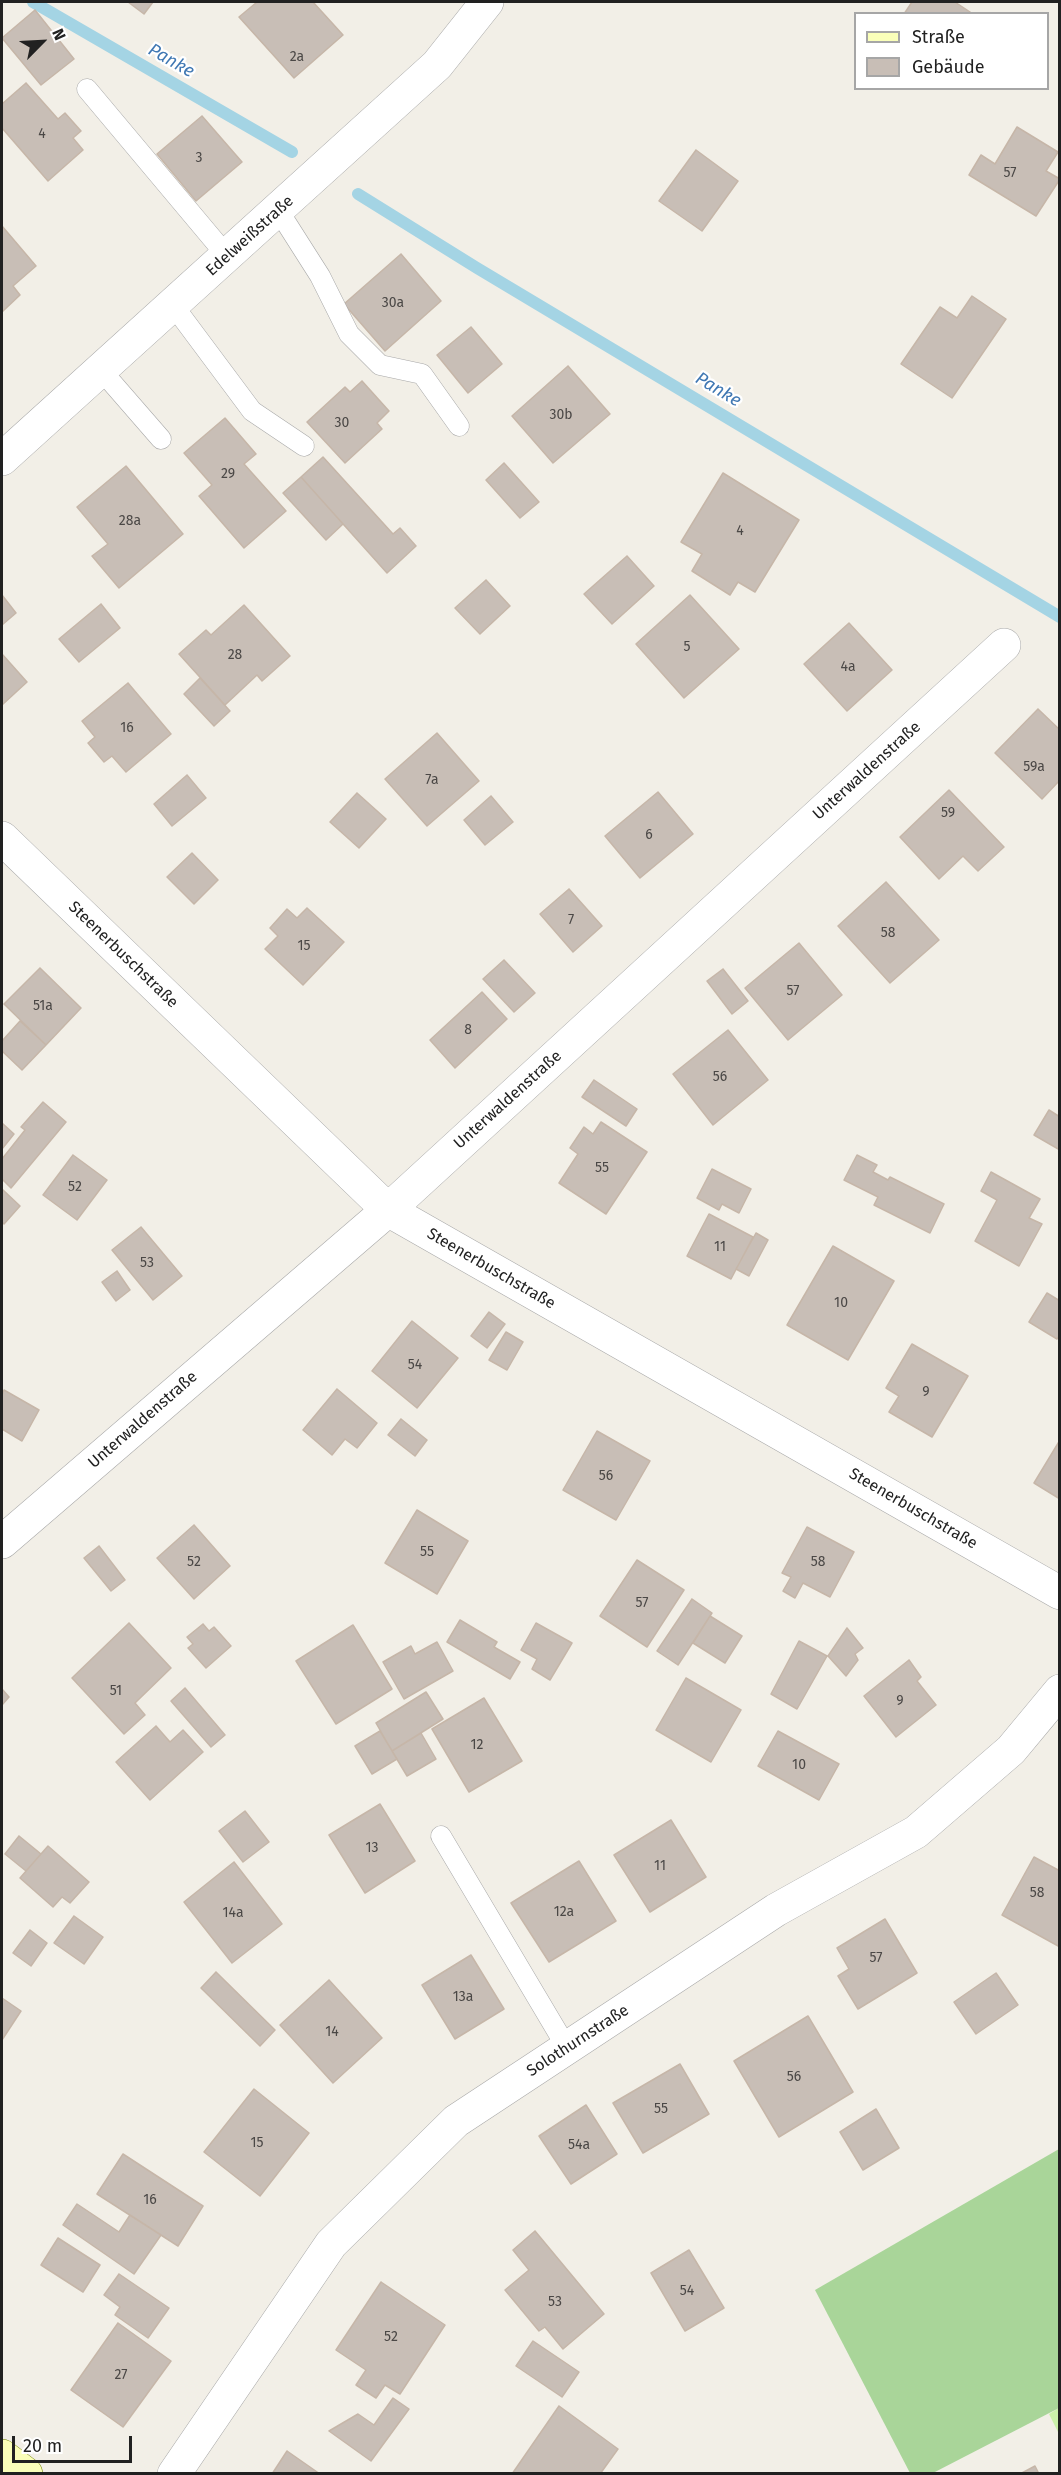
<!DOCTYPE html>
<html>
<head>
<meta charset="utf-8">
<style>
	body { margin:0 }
	#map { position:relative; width:1061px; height:2475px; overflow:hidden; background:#f2efe7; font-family:"Fira Sans",sans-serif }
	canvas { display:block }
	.frame { position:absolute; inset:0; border:3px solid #212121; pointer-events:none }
	.legend { position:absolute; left:854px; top:12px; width:195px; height:78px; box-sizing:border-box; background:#fff; border:2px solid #a6a6a6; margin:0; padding:8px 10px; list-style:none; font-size:18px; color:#212121 }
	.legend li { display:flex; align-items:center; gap:12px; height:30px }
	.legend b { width:30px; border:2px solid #a6a6a6 }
	.north { position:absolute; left:12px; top:12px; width:60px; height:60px; -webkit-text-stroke:4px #fff; paint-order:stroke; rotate:66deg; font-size:16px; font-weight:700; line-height:24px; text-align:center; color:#212121 }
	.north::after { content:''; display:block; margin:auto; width:21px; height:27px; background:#212121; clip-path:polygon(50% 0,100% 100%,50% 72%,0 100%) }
	.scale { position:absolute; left:12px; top:2436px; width:120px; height:27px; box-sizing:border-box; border:3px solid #212121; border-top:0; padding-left:8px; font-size:18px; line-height:21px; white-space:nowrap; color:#212121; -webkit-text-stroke:4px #fff; paint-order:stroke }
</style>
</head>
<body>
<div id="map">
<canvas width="1061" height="2475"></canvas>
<div class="frame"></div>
<ul class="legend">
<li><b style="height:8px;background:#faffb9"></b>Straße</li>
<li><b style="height:16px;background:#c8beb6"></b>Gebäude</li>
</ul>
<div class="north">N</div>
<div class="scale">20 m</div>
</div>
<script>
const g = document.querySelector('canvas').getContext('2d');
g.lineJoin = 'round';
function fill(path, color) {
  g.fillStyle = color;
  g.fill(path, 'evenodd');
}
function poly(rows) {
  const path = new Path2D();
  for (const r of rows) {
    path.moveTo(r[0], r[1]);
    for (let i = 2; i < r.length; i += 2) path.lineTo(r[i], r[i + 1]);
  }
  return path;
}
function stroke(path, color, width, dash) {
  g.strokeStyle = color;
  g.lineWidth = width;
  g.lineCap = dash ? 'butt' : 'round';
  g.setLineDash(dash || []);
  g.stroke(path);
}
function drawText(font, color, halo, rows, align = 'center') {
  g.font = font + ' "Fira Sans",sans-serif';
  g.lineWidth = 4.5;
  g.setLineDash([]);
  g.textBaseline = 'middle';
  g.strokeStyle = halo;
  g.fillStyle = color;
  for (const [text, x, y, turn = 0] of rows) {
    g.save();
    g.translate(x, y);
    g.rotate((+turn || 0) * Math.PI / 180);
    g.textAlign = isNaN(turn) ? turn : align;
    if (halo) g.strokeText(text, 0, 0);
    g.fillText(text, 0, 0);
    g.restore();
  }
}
fill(poly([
	[1059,2408,1059,2434,1049,2414]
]), '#cbf0aa');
fill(poly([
	[1059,2149,1059,2408,933,2473,910,2473,815,2290]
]), '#a9d599');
stroke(poly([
	[33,2,292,152],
	[358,194,477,268,1060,617]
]), '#a4d4e4', 12);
const building = poly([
	[128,2,153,2,144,14,128,2],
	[257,2,313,2,343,35,294,78,239,17,257,2],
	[912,2,955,2,973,14,904,14,912,2],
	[35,10,74,59,41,85,2,38,35,10],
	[26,83,58,119,65,113,81,131,73,138,83,150,48,181,2,128,2,104,26,83],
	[202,116,242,162,196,201,157,154,202,116],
	[1017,127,1058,152,1046,171,1060,179,1036,216,969,175,981,155,995,164,1017,127],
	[696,150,738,181,702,231,659,201,696,150],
	[2,226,36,266,13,286,20,295,2,312,2,226],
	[401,254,441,301,385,351,344,304,401,254],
	[972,296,1006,319,952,398,901,364,940,307,957,318,972,296],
	[471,327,502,364,468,393,437,355,471,327],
	[568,366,610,414,553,463,512,416,568,366],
	[362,381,389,411,377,423,382,429,345,463,307,422,345,387,350,392,362,381],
	[225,418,256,454,244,464,286,511,244,548,199,496,212,485,184,453,225,418],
	[323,457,393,534,400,528,416,546,387,573,301,477,323,457],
	[504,463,539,502,520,518,486,480,504,463],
	[126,466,183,534,119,588,92,556,108,544,77,507,126,466],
	[723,473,799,520,755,592,738,582,730,595,692,571,702,554,681,542,723,473],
	[301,477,343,524,326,540,283,493,301,477],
	[627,556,654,586,612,624,584,594,627,556],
	[486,580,510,606,480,634,455,608,486,580],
	[2,595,16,613,2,625,2,595],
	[690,595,739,649,684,698,636,644,690,595],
	[101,604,120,628,79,662,59,639,101,604],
	[244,605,290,656,262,681,257,675,225,705,179,654,206,630,211,635,244,605],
	[849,623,892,670,847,711,804,664,849,623],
	[2,654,27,682,2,705,2,654],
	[200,678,230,711,214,726,184,694,200,678],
	[128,683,171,734,126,772,112,756,104,762,88,743,95,737,82,721,128,683],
	[1038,709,1060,730,1060,780,1042,799,995,753,1038,709],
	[437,733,479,781,427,826,385,779,437,733],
	[187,775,206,798,172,826,154,804,187,775],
	[949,790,1004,847,978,871,963,856,939,879,900,837,949,790],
	[658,792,693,834,640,878,605,836,658,792],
	[357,793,386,819,359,848,330,822,357,793],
	[491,796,513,822,485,845,464,820,491,796],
	[192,853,218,880,194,904,167,877,192,853],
	[886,882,939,940,890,983,838,926,886,882],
	[569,889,602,926,573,952,540,914,569,889],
	[307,908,344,942,303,985,265,949,278,936,270,928,287,909,297,918,307,908],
	[799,943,842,995,788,1040,745,988,799,943],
	[504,960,535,993,514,1012,483,979,504,960],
	[40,968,81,1008,46,1045,4,1004,40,968],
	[723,969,748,1001,732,1014,707,981,723,969],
	[482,992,507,1019,455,1068,430,1040,482,992],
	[20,1021,46,1045,22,1070,2,1051,2,1041,20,1021],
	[728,1030,768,1080,713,1125,673,1074,728,1030],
	[594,1080,637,1109,626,1126,582,1097,594,1080],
	[43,1102,66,1122,11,1188,2,1179,2,1159,25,1130,21,1127,43,1102],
	[1049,1110,1060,1117,1060,1150,1034,1135,1049,1110],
	[601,1122,647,1152,606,1214,559,1183,578,1154,570,1148,584,1127,593,1134,601,1122],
	[2,1123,14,1134,2,1149,2,1123],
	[73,1155,107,1180,77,1220,43,1195,73,1155],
	[857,1155,877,1165,873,1172,888,1180,890,1177,944,1204,930,1233,874,1205,878,1197,844,1180,857,1155],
	[712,1169,751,1189,739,1213,722,1204,719,1210,697,1198,712,1169],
	[991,1172,1040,1199,1029,1218,1042,1224,1019,1266,975,1241,997,1200,981,1191,991,1172],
	[2,1189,20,1206,4,1224,2,1222,2,1189],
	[709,1214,753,1237,731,1279,687,1256,709,1214],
	[141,1227,182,1276,153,1300,112,1250,141,1227],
	[756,1233,768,1240,749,1276,736,1269,756,1233],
	[833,1246,894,1281,848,1360,787,1325,833,1246],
	[117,1271,130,1290,116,1301,102,1282,117,1271],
	[1047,1293,1060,1301,1060,1335,1057,1339,1029,1322,1047,1293],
	[489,1312,505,1324,487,1348,471,1336,489,1312],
	[412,1321,458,1358,417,1408,372,1371,412,1321],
	[506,1332,523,1342,507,1370,489,1360,506,1332],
	[912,1344,968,1376,932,1437,889,1412,899,1396,886,1388,912,1344],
	[337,1389,377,1423,357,1448,345,1439,332,1455,303,1430,337,1389],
	[4,1390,39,1410,22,1441,2,1429,2,1395,4,1390],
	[401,1419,427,1440,415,1456,388,1435,401,1419],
	[597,1431,650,1461,616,1520,563,1490,597,1431],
	[1060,1440,1060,1499,1034,1483,1060,1440],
	[417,1510,468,1541,437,1594,385,1563,417,1510],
	[194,1525,230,1566,194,1599,157,1558,194,1525],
	[807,1527,854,1552,830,1597,803,1583,795,1598,783,1591,791,1577,782,1573,807,1527],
	[99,1546,125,1580,111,1591,84,1558,99,1546],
	[637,1560,684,1590,647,1647,600,1616,637,1560],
	[692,1599,712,1613,678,1665,657,1651,692,1599],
	[710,1616,742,1636,725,1663,693,1643,710,1616],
	[460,1620,497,1642,494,1647,520,1662,510,1679,447,1642,460,1620],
	[129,1623,171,1668,135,1703,145,1715,124,1734,72,1678,129,1623],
	[536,1623,572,1643,550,1680,532,1669,537,1659,521,1650,536,1623],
	[203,1624,209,1631,214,1627,231,1646,206,1668,188,1648,193,1644,187,1637,203,1624],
	[353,1625,392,1689,336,1724,296,1661,353,1625],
	[847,1628,863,1648,855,1654,858,1660,846,1676,828,1656,847,1628],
	[799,1641,827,1656,797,1709,771,1694,799,1641],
	[437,1642,453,1671,404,1699,383,1662,411,1646,415,1654,437,1642],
	[909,1660,921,1677,917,1681,936,1705,896,1737,864,1696,909,1660],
	[686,1678,741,1710,711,1762,656,1730,686,1678],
	[185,1688,225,1735,211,1747,171,1701,185,1688],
	[2,1689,9,1697,2,1705,2,1689],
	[426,1692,443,1719,392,1751,376,1723,426,1692],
	[484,1698,522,1761,469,1792,432,1729,484,1698],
	[156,1726,170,1742,183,1730,203,1752,150,1800,116,1762,156,1726],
	[380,1731,397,1759,372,1774,355,1746,380,1731],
	[778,1731,839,1764,819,1800,758,1766,778,1731],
	[421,1733,436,1759,407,1776,392,1751,421,1733],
	[380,1804,415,1861,365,1893,329,1835,380,1804],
	[245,1811,269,1842,243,1862,219,1831,245,1811],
	[671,1820,706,1877,650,1912,614,1855,671,1820],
	[19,1836,41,1854,26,1871,5,1854,19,1836],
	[48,1846,89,1882,70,1903,62,1897,53,1907,20,1878,48,1846],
	[1034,1857,1060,1871,1060,1947,1002,1915,1034,1857],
	[579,1861,616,1921,549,1962,511,1903,579,1861],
	[234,1862,282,1924,232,1963,184,1902,234,1862],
	[74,1916,103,1937,84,1964,54,1943,74,1916],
	[885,1919,917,1973,858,2009,838,1976,849,1969,837,1948,885,1919],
	[30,1930,47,1943,31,1966,13,1953,30,1930],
	[471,1955,504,2009,455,2039,422,1985,471,1955],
	[216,1972,275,2030,260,2046,201,1988,216,1972],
	[996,1973,1018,2005,976,2034,954,2002,996,1973],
	[329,1980,382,2038,333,2083,280,2025,329,1980],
	[2,1998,21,2011,2,2040,2,1998],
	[808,2016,853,2092,779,2137,734,2061,808,2016],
	[680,2064,709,2114,643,2153,613,2103,680,2064],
	[254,2089,309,2133,260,2196,204,2152,254,2089],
	[586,2105,617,2154,571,2184,539,2136,586,2105],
	[876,2109,899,2148,863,2170,840,2132,876,2109],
	[123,2154,203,2206,178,2246,97,2194,123,2154],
	[77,2204,119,2232,130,2215,161,2235,134,2274,63,2225,77,2204],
	[535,2231,604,2314,563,2349,545,2327,539,2331,505,2290,529,2270,513,2250,535,2231],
	[58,2238,100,2265,83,2292,41,2265,58,2238],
	[689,2250,724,2308,685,2331,651,2273,689,2250],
	[119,2274,169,2308,148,2338,115,2315,120,2307,104,2295,119,2274],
	[381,2282,445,2325,400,2394,385,2385,376,2398,356,2385,366,2370,336,2350,381,2282],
	[118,2323,171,2361,123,2427,71,2390,118,2323],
	[533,2341,579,2372,562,2397,516,2366,533,2341],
	[393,2398,409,2409,371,2461,329,2431,358,2414,374,2425,393,2398],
	[559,2406,618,2449,600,2474,512,2474,559,2406],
	[287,2451,320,2474,272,2474,287,2451],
	[1035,2466,1039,2474,1020,2474,1035,2466]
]);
fill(building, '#c8beb6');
stroke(building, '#c6b6a8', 1.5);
const service = poly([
	[87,89,227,256],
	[278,210,320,276,349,334,380,365,422,374,459,426],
	[173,305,252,411,304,446],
	[101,370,161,439],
	[441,1836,567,2048]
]);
const minor = poly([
	[2,459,437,65,487,2],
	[2,838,388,1210,1060,1593],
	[2,1542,388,1210,1004,645],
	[174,2474,331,2244,456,2121,776,1910,916,1832,1011,1750,1060,1691]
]);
const secondary = poly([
	[2,2456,26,2474]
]);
stroke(service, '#a8a8a8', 21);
stroke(minor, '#a8a8a8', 34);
stroke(secondary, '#708100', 34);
stroke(service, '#fff', 20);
stroke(minor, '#fff', 33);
stroke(secondary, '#faffb9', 33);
drawText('14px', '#4b4846', null, [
	["2a",297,57],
	["4",42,134],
	["3",199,158],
	["57",1010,173],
	["30a",393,303],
	["30b",561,415],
	["30",342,423],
	["29",228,474],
	["28a",130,521],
	["4",740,531],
	["5",687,647],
	["28",235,655],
	["4a",848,667],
	["16",127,728],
	["59a",1034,767],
	["7a",432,780],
	["59",948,813],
	["6",649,835],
	["7",571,920],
	["58",888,933],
	["15",304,946],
	["57",793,991],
	["51a",43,1006],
	["8",468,1030],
	["56",720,1077],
	["55",602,1168],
	["52",75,1187],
	["11",720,1247],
	["53",147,1263],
	["10",841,1303],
	["54",415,1365],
	["9",926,1392],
	["56",606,1476],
	["55",427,1552],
	["52",194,1562],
	["58",818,1562],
	["57",642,1603],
	["51",116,1691],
	["9",900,1701],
	["12",477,1745],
	["10",799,1765],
	["13",372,1848],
	["11",660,1866],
	["58",1037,1893],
	["12a",564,1912],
	["14a",233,1913],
	["57",876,1958],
	["13a",463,1997],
	["14",332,2032],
	["56",794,2077],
	["55",661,2109],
	["15",257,2143],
	["54a",579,2145],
	["16",150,2200],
	["54",687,2291],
	["53",555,2302],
	["52",391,2337],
	["27",121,2375]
]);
drawText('16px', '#212121', '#fff', [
	["Edelweißstraße",250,236,-42],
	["Unterwaldenstraße",867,771,-42],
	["Steenerbuschstraße",123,955,44],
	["Unterwaldenstraße",508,1100,-42],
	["Steenerbuschstraße",491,1269,30],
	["Unterwaldenstraße",143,1420,-41],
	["Steenerbuschstraße",913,1509,30],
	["Solothurnstraße",578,2041,-33]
]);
drawText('italic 18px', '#4078b3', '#fff', [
	["Panke",171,61,30],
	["Panke",718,390,31]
]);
</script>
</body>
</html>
